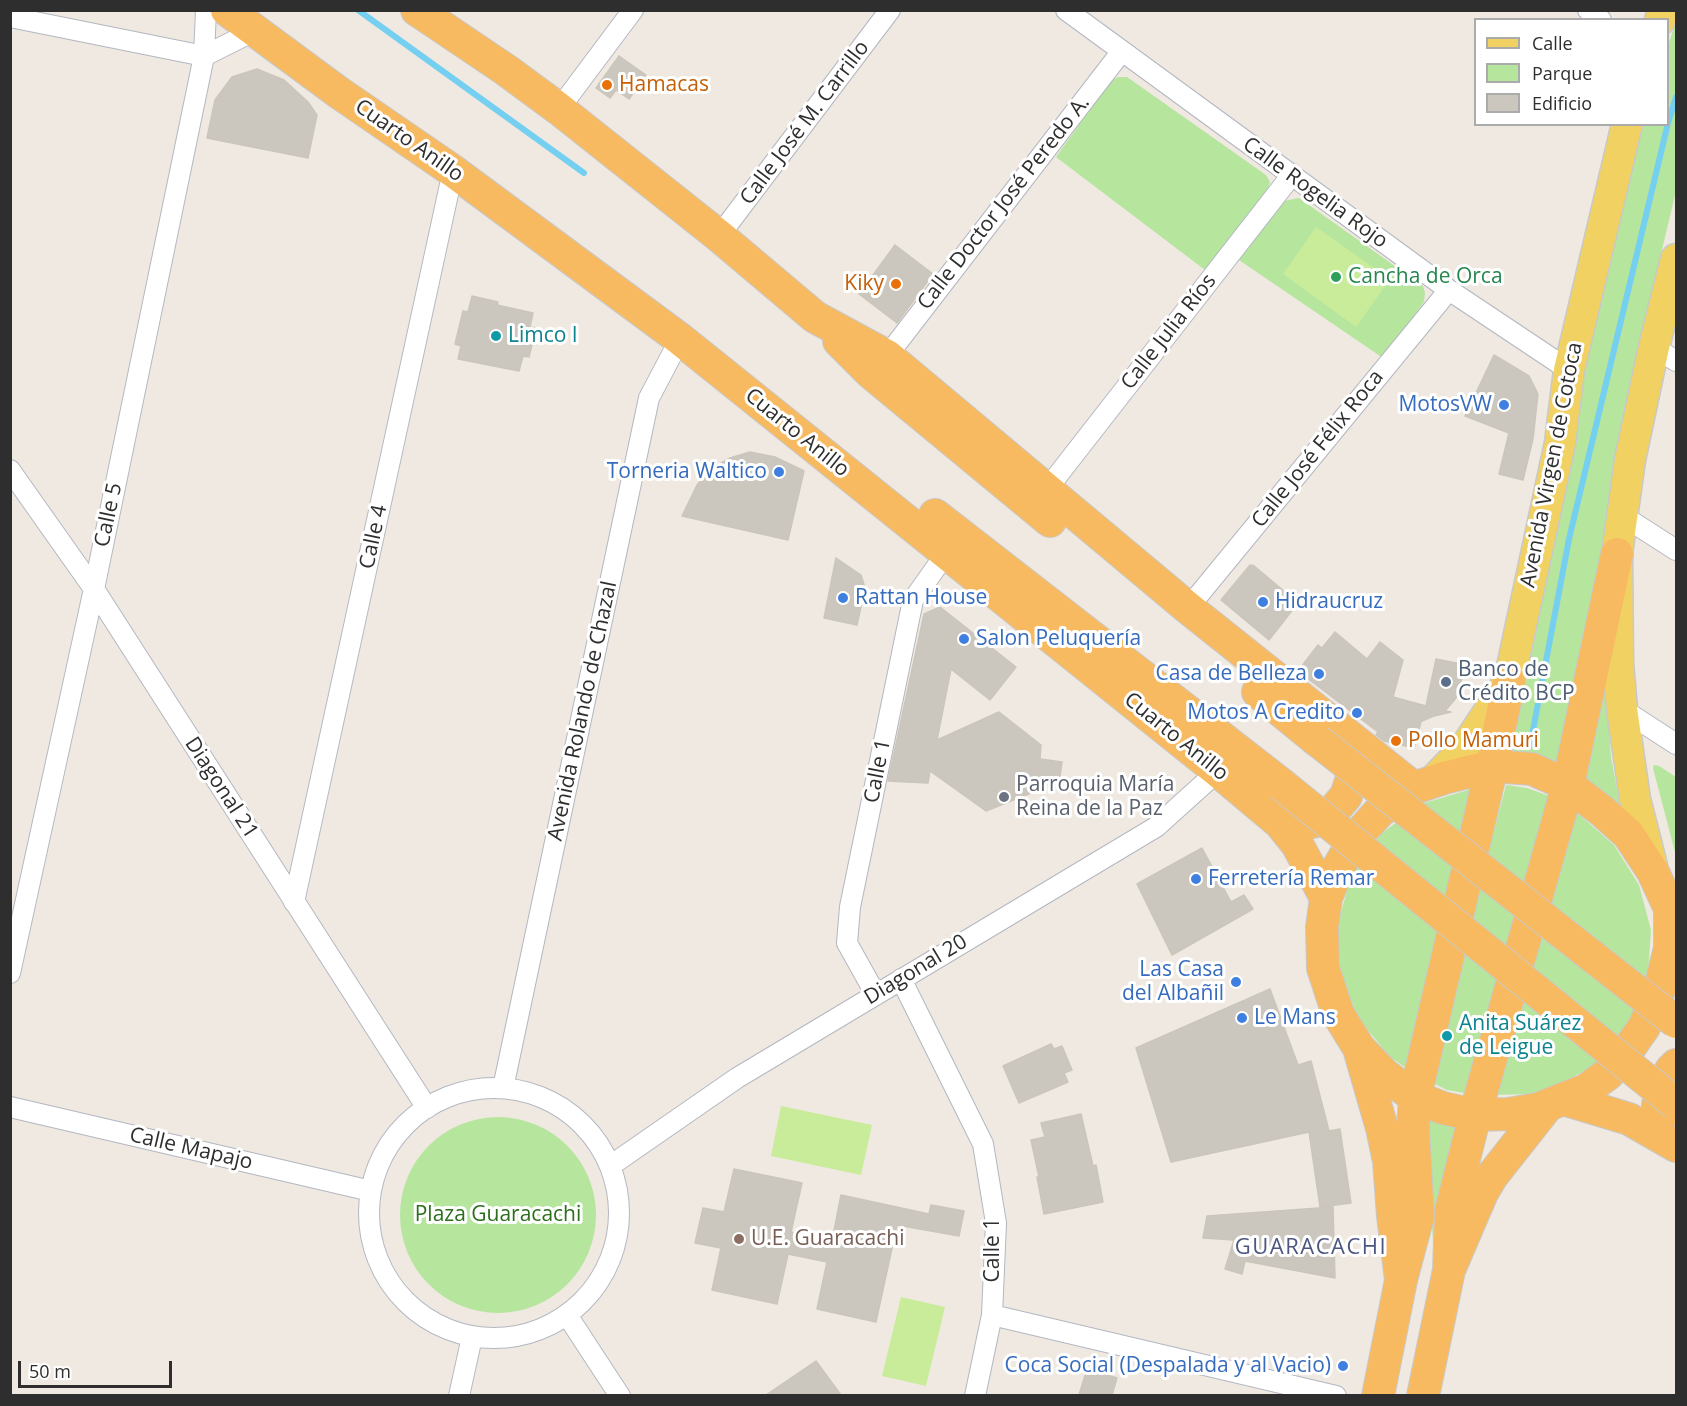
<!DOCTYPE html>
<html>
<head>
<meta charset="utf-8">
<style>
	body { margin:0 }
	#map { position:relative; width:1687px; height:1406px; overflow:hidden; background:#efe9e1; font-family:"Open Sans",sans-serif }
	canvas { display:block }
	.frame { position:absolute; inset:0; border:12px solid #2e2e2e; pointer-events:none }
	.legend { position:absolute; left:1474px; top:18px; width:195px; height:108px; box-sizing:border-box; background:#fff; border:2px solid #ababab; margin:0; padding:8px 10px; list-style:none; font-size:18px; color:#2e2e2e }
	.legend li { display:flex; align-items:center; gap:12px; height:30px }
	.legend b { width:30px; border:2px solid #ababab }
	.scale { position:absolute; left:18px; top:1361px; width:154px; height:27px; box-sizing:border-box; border:3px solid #2e2e2e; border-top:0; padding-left:8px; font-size:18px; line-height:21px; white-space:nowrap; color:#2e2e2e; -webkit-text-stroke:4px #fff; paint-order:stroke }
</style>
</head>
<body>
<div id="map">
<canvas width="1687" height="1406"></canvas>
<div class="frame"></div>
<ul class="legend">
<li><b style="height:8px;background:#f2d163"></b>Calle</li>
<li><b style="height:16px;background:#b6e59e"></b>Parque</li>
<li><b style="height:16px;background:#cbc7bf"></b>Edificio</li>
</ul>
<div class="scale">50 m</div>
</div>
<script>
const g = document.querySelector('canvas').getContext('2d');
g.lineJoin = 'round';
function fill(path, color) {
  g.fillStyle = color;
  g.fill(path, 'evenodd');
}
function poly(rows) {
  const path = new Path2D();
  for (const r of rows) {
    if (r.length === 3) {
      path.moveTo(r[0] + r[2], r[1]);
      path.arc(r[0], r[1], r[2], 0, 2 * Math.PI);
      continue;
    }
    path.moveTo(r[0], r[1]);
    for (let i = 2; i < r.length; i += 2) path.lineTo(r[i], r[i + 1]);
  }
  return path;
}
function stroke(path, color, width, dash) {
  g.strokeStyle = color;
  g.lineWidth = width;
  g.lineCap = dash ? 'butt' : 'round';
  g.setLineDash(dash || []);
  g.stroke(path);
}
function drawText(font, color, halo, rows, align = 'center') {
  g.font = font + ' "Open Sans",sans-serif';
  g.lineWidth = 6;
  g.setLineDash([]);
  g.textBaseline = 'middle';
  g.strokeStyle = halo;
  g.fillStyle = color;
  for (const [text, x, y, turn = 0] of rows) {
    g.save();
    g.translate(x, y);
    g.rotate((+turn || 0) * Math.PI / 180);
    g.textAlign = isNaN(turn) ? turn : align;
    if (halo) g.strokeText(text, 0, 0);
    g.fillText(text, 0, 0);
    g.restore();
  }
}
fill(poly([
	[1676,22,1676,191,1643,329,1607,544,1560,765,1512,750,1579,422,1588,332,1642,125,1668,124,1668,45],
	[1118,77,1127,77,1266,175,1270,182,1268,189,1205,270,1056,157,1110,82],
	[1299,198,1423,286,1425,293,1424,302,1383,358,1239,260,1284,201],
	[1606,685,1611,757,1620,805,1579,776],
	[1654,765,1659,766,1676,777,1676,856,1653,768],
	[1506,785,1527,788,1552,797,1464,1093,1447,1090,1429,1081],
	[1475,788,1406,1068,1389,1056,1358,1018,1340,972,1338,922,1352,874,1381,834,1421,804],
	[1575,811,1614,845,1639,885,1651,930,1648,974,1630,1022,1598,1063,1568,1080,1531,1094,1491,1095],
	[1426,1113,1456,1126,1441,1211,1433,1244],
	[498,1215,98]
]), '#b6e59e');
fill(poly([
	[1316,227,1390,279,1356,327,1283,274],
	[781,1106,872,1125,861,1175,771,1156],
	[901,1297,945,1307,926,1386,882,1376]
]), '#c9ec9a');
stroke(poly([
	[358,10,584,173],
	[1530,746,1569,539,1668,123,1676,97]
]), '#75cff0', 6);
const building = poly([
	[619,56,646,75,629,99,616,90,610,98,596,88,619,56],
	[257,69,284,80,308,102,317,115,308,158,207,138,215,100,232,77,257,69],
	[895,245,933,274,897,323,859,294,895,245],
	[472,296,498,302,497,305,533,313,530,327,536,328,529,357,523,356,519,371,458,359,461,346,455,344,463,311,468,312,472,296],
	[1494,355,1529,376,1538,394,1533,439,1523,480,1499,474,1509,433,1465,416,1494,355],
	[750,452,775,457,804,471,788,540,682,516,697,485,711,469,730,458,750,452],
	[836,558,861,575,865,588,857,625,824,618,836,558],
	[1250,565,1252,566,1253,565,1298,603,1269,640,1221,600,1250,565],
	[940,607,1016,667,990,700,951,669,937,740,999,712,1041,745,1040,759,1062,762,1059,784,1037,783,1036,791,986,811,930,771,928,783,888,781,924,614,940,607],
	[1335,632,1367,659,1380,642,1403,660,1393,697,1426,706,1436,659,1466,665,1456,698,1445,711,1451,712,1434,716,1422,721,1422,718,1414,748,1384,741,1376,735,1378,732,1298,671,1318,645,1322,648,1335,632],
	[1202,848,1231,902,1244,895,1253,909,1172,955,1137,884,1202,848],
	[1270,989,1298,1065,1311,1061,1329,1131,1340,1129,1351,1203,1320,1207,1309,1132,1171,1162,1136,1048,1270,989],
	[1051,1044,1054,1049,1062,1046,1072,1070,1064,1073,1068,1082,1019,1103,1003,1066,1051,1044],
	[1081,1114,1093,1166,1096,1165,1103,1202,1044,1214,1037,1177,1039,1177,1031,1140,1045,1137,1041,1123,1081,1114],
	[734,1169,802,1183,791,1232,832,1241,841,1195,929,1214,931,1205,964,1211,959,1236,897,1225,876,1322,817,1309,827,1262,788,1254,777,1304,712,1290,721,1248,695,1243,703,1208,724,1212,734,1169],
	[1333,1207,1335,1278,1245,1261,1242,1274,1225,1269,1234,1240,1203,1238,1207,1216,1333,1207],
	[816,1361,841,1395,766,1395,816,1361],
	[1087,1369,1117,1378,1112,1395,1079,1395,1087,1369]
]);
fill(building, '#cbc7bf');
stroke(building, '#cbc5ba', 1.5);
const minor = poly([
	[1066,10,1449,290,1569,370],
	[1588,10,1601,20],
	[10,17,204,56,254,31],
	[559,109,633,10],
	[719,236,890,10],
	[1654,347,1676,361],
	[887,356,1122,51],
	[10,470,94,589,427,1108],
	[1047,489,1291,176],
	[1623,516,1676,550],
	[1188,608,1449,290],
	[1622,709,1676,744],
	[294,902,453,171],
	[10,973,94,589,204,56,206,10],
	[901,979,983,1144,996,1223,992,1315,975,1396],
	[876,995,847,943,850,907,913,600,947,552],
	[503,1088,649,398,680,339],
	[494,1213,125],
	[10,1107,371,1191],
	[610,1166,737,1078,1156,827,1218,771],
	[567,1315,620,1396],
	[992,1315,1336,1396],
	[459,1396,472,1337]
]);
const primary = poly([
	[1660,20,1663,10],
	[1432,782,1464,749,1509,681,1560,443,1569,370,1627,124],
	[1652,866,1635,799,1622,709,1618,663,1617,554,1630,460,1654,347,1676,259]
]);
const trunk = poly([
	[227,10,338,92,453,171,680,339,1218,771,1280,823,1297,844,1326,898],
	[417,10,506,70,559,109,719,236,815,317,887,356,1188,608,1414,788],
	[839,341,871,373,1050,521],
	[935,515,1281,784],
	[1258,692,1318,741],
	[1299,825,1317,821,1333,811,1346,796,1352,778,1353,759,1348,746],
	[1670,908,1670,948,1660,988,1644,1027,1630,1047,1608,1074,1586,1090,1538,1109,1508,1114,1475,1115,1443,1108,1415,1097,1385,1075,1359,1048,1338,1014,1323,968,1322,927,1326,898,1339,866,1356,837,1380,811,1414,788,1444,778,1492,766,1532,769,1568,785,1602,811,1628,834,1653,872,1676,922],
	[1360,1052,1382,1128,1389,1161,1393,1216,1401,1280,1378,1396],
	[1563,1099,1629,1119,1676,1146],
	[1660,1118,1658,1105,1662,1086,1671,1070,1676,1065],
	[1449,1270,1451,1211,1475,1115,1568,785,1617,554],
	[1401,1280,1418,1216,1413,1129,1415,1097,1492,766,1509,681],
	[1423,1396,1449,1270,1482,1193,1492,1176,1548,1105]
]);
stroke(minor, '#b4b7c1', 22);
stroke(primary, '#c9c9c9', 33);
stroke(trunk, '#c9c9c9', 34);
stroke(minor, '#fff', 20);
stroke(primary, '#f2d163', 30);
stroke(trunk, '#f8ba60', 32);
const trunkBridge = poly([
	[1318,741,1676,1022],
	[1281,784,1676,1104]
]);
stroke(trunkBridge, '#c9c9c9', 34, []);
stroke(trunkBridge, '#f8ba60', 32);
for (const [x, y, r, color] of [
	[607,85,6,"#e8710a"],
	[1336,277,6,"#2e9e5b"],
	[896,284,6,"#e8710a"],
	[496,336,6,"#0f9aa8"],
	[1504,405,6,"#3f7fe0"],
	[779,472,6,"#3f7fe0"],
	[843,598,6,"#3f7fe0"],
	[1263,602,6,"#3f7fe0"],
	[964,639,6,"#3f7fe0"],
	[1319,674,6,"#3f7fe0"],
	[1446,682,6,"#5c6f8a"],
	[1357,713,6,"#3f7fe0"],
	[1396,741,6,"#e8710a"],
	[1004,797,6,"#6b7280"],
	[1196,879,6,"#3f7fe0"],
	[1236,982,6,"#3f7fe0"],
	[1242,1018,6,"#3f7fe0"],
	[1447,1036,6,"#0f9aa8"],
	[739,1239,6,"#8d6e63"],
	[1343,1366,6,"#3f7fe0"]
]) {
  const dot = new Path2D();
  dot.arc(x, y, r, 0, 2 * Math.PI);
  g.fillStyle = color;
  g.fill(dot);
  stroke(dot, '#fff', 2);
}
drawText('21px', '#c56008', '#fff', [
	["Hamacas",619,85],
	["Kiky",884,284,"right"],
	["Pollo Mamuri",1408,741]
], 'left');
drawText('21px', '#2e2e2e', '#fff', [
	["Calle José M. Carrillo",805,123,-53],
	["Cuarto Anillo",409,141,35],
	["Calle Rogelia Rojo",1315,193,36],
	["Calle Doctor José Peredo A.",1004,203,-52],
	["Calle Julia Ríos",1169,332,-52],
	["Cuarto Anillo",797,433,39],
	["Calle José Félix Roca",1318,449,-51],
	["Avenida Virgen de Cotoca",1552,465,-79],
	["Calle 5",109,515,-78],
	["Calle 4",374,537,-78],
	["Avenida Rolando de Chazal",583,711,-78],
	["Cuarto Anillo",1176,737,39],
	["Calle 1",878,771,-79],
	["Diagonal 21",221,788,57],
	["Diagonal 20",916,970,-31],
	["Calle Mapajo",191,1149,13],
	["Calle 1",993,1250,-90]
]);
drawText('21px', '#27864d', '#fff', [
	["Cancha de Orca",1348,277]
], 'left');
drawText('21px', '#0d838f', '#fff', [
	["Limco I",508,336],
	["Anita Suárez",1459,1024],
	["de Leigue",1459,1048]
], 'left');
drawText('21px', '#366cbe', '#fff', [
	["MotosVW",1492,405],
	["Torneria Waltico",767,472],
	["Rattan House",855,598,"left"],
	["Hidraucruz",1275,602,"left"],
	["Salon Peluquería",976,639,"left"],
	["Casa de Belleza",1307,674],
	["Motos A Credito",1345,713],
	["Ferretería Remar",1208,879,"left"],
	["Las Casa",1224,970],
	["del Albañil",1224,994],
	["Le Mans",1254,1018,"left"],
	["Coca Social (Despalada y al Vacio)",1331,1366]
], 'right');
drawText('21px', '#4e5e75', '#fff', [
	["Banco de",1458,670],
	["Crédito BCP",1458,694]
], 'left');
drawText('21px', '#5b616d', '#fff', [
	["Parroquia María",1016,785],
	["Reina de la Paz",1016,809]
], 'left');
drawText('21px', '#2c6e1b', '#fff', [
	["Plaza Guaracachi",498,1215]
]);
drawText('21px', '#785e54', '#fff', [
	["U.E. Guaracachi",751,1239]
], 'left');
g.letterSpacing = '1.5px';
drawText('22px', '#4d5680', '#fff', [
	["GUARACACHI",1311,1248]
]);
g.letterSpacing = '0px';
</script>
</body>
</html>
